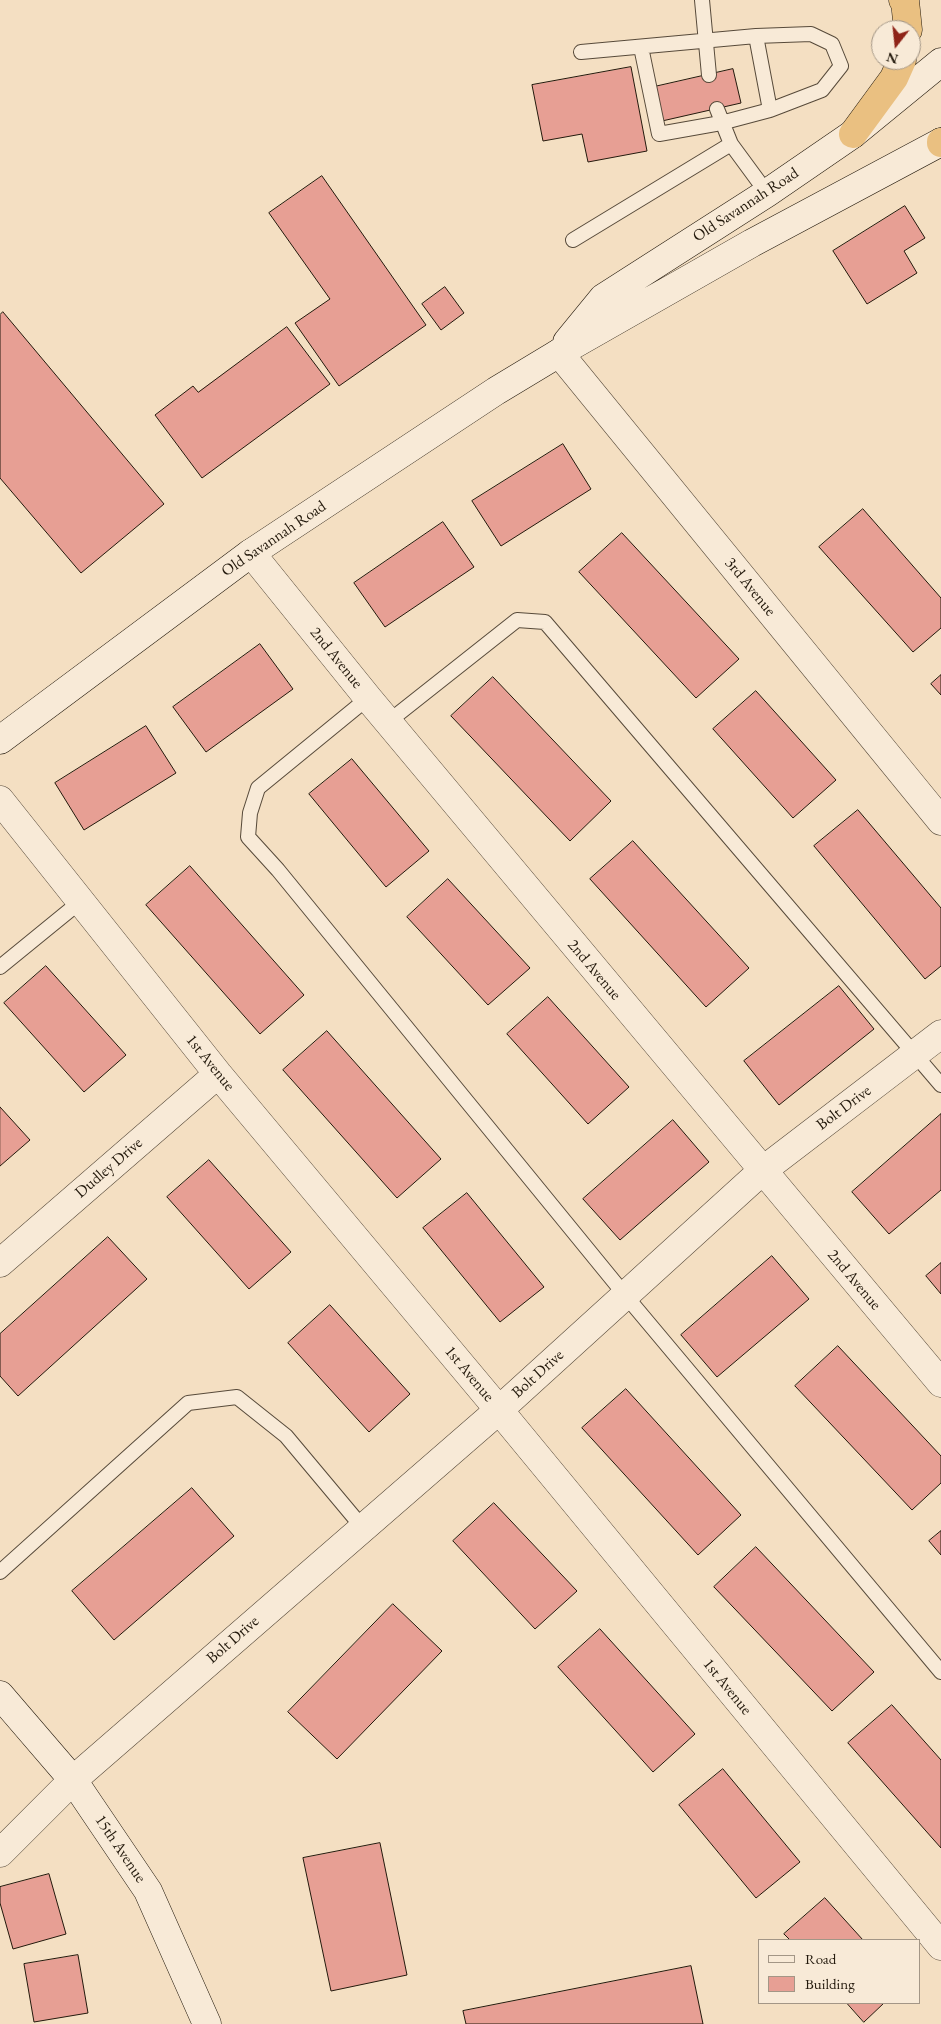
<!DOCTYPE html>
<html>
<head>
<meta charset="utf-8">
<style>
  body { margin:0 }
  #map { position:relative; width:941px; height:2024px; overflow:hidden; background:#f4dfc2; font-family:"EB Garamond",serif }
  canvas { display:block }
  .legend { position:absolute; left:758px; top:1939px; width:162px; height:65px; box-sizing:border-box; background:#f8ead7; border:1px solid #a39686; margin:0; padding:6px 9px; list-style:none; font-size:15px; color:#23190c }
  .legend li { display:flex; align-items:center; gap:10px; height:25px }
  .legend b { width:25px; border:1px solid #a39686 }
  .north { position:absolute; left:871px; top:20px; width:50px; height:50px; box-sizing:border-box; background:#f8ead7; border:1px solid #a39686; border-radius:50%; rotate:196deg; font-size:14px; font-weight:700; line-height:20px; text-align:center; color:#23190c }
  .north::after { content:''; display:block; margin:auto; width:18px; height:22px; background:#8f2418; clip-path:polygon(50% 0,100% 100%,50% 72%,0 100%) }
</style>
</head>
<body>
<div id="map">
<canvas width="941" height="2024"></canvas>
<ul class="legend">
<li><b style="height:6px;background:#f8ead7"></b>Road</li>
<li><b style="height:14px;background:#e79f94"></b>Building</li>
</ul>
<div class="north">N</div>
</div>
<script>
const ctx = document.querySelector('canvas').getContext('2d');
ctx.lineJoin = 'round';
function fill(path, color) { ctx.fillStyle = color; ctx.fill(path, 'evenodd'); }
function strokePath(path, color, width, dash) { ctx.strokeStyle = color; ctx.lineWidth = width; ctx.lineCap = dash ? 'butt' : 'round'; ctx.setLineDash(dash || []); ctx.stroke(path); }
function drawText(font, color, halo, rows, align = 'center') {
  ctx.font = font + ' "EB Garamond",serif'; ctx.lineWidth = 4; ctx.setLineDash([]); ctx.textBaseline = 'middle'; ctx.strokeStyle = halo; ctx.fillStyle = color; for (const [text, x, y, turn = 0] of rows) {
    ctx.save(); ctx.translate(x, y); ctx.rotate((+turn || 0) * Math.PI / 180); ctx.textAlign = isNaN(turn) ? turn : align; if (halo) ctx.strokeText(text, 0, 0); ctx.fillText(text, 0, 0); ctx.restore();
  }
}
const building = new Path2D(`
  M631 67 647 151 588 162 582 134 543 141 532 85Z
  M733 69 741 103 662 121 654 87Z
  M322 176 426 325 339 386 295 323 330 299 269 213Z
  M905 206 925 238 904 251 917 273 867 304 833 251Z
  M445 287 464 313 441 330 422 304Z
  M3 312 164 504 81 573 0 478V315Z
  M287 327 330 384 202 478 155 415 193 386 198 392Z
  M563 444 591 489 501 546 472 501Z
  M863 509 941 598V628L913 652 819 547Z
  M443 522 474 567 385 627 354 583Z
  M622 533 739 659 696 698 579 572Z
  M260 644 293 689 206 752 173 707Z
  M941 675V695L931 684Z
  M493 677 611 801 570 841 451 716Z
  M756 691 836 780 793 818 713 729Z
  M146 726 176 773 84 830 55 783Z
  M352 759 429 851 386 887 309 794Z
  M858 810 941 908V966L925 979 814 846Z
  M633 841 749 968 706 1007 590 879Z
  M190 866 304 995 260 1034 146 905Z
  M448 879 530 968 488 1005 407 917Z
  M46 966 126 1055 84 1092 4 1003Z
  M839 986 874 1029 779 1105 744 1061Z
  M548 997 629 1087 588 1124 507 1034Z
  M327 1031 441 1159 397 1198 283 1070Z
  M0 1107 30 1140 0 1166Z
  M941 1114V1190L889 1234 852 1192Z
  M673 1120 709 1162 620 1240 583 1199Z
  M209 1160 291 1252 249 1289 167 1197Z
  M467 1193 544 1287 500 1322 423 1228Z
  M108 1237 147 1279 18 1396 0 1376V1334Z
  M772 1256 809 1299 717 1377 681 1335Z
  M941 1263V1294L926 1276Z
  M330 1305 410 1394 369 1432 288 1343Z
  M838 1346 941 1456V1483L912 1510 795 1386Z
  M626 1389 741 1515 698 1555 582 1428Z
  M192 1488 234 1536 114 1640 72 1591Z
  M494 1503 577 1591 535 1629 453 1541Z
  M941 1531V1555L929 1541Z
  M756 1547 874 1672 832 1711 714 1587Z
  M393 1604 442 1651 337 1759 288 1712Z
  M600 1629 695 1734 653 1772 558 1667Z
  M892 1705 941 1760V1848L848 1743Z
  M723 1769 800 1862 756 1898 679 1805Z
  M380 1843 407 1975 331 1991 303 1858Z
  M49 1874 66 1934 13 1949 0 1903V1887Z
  M825 1898 863 1940H790L784 1934Z
  M78 1955 88 2013 34 2022 24 1964Z
  M691 1966 703 2024H466L463 2011Z
  M847 2003H884L864 2022Z`);
const lane = new Path2D(`
  M702 0 709 75
  M756 36 811 34 832 44 841 66 822 90 770 110
  M581 52 756 36 770 110 721 123 659 134 641 47
  M717 109 731 144 767 193
  M573 240 731 144
  M368 698 258 788 250 813 248 837 278 870 625 1295 941 1672
  M388 722 517 620 545 622 941 1085
  M0 967 81 901
  M0 1572 188 1403 237 1397 286 1436 363 1528`);
const street = new Path2D(`
  M559 353 941 821
  M251 553 368 698 941 1383
  M0 800 218 1074 499 1410 941 1946
  M0 1263 218 1074
  M0 1853 73 1780 499 1410 762 1171 941 1034`);
const secondary = new Path2D(`
  M567 342 603 298 767 193 853 134 941 62
  M0 740 251 553 496 391 559 353 752 243 941 142
  M0 1695 73 1780 148 1891 207 2024`);
const highway = new Path2D(`
  M903 0 905 1 908 30
  M853 134 894 78 902 60
  M941 143V142`);
const streetNames = [
  ["Old Savannah Road",746,205,-33],
  ["Old Savannah Road",274,539,-34],
  ["3rd Avenue",750,587,51],
  ["2nd Avenue",336,658,51],
  ["2nd Avenue",594,970,50],
  ["1st Avenue",210,1063,51],
  ["Bolt Drive",844,1108,-37],
  ["Dudley Drive",109,1168,-41],
  ["2nd Avenue",854,1280,50],
  ["1st Avenue",469,1374,50],
  ["Bolt Drive",538,1374,-42],
  ["Bolt Drive",233,1640,-41],
  ["1st Avenue",727,1687,51],
  ["15th Avenue",120,1849,56]
];
fill(building, '#e79f94');
strokePath(building, '#23190c', 1);
strokePath(lane, '#574a3a', 16);
strokePath(street, '#574a3a', 29);
strokePath(secondary, '#23190c', 29);
strokePath(highway, '#23190c', 29);
strokePath(lane, '#f8ead7', 14);
strokePath(street, '#f8ead7', 28);
strokePath(secondary, '#f8ead7', 28);
strokePath(highway, '#eac081', 28);
drawText('16px', '#23190c', '#f8ead7', streetNames);
</script>
</body>
</html>
